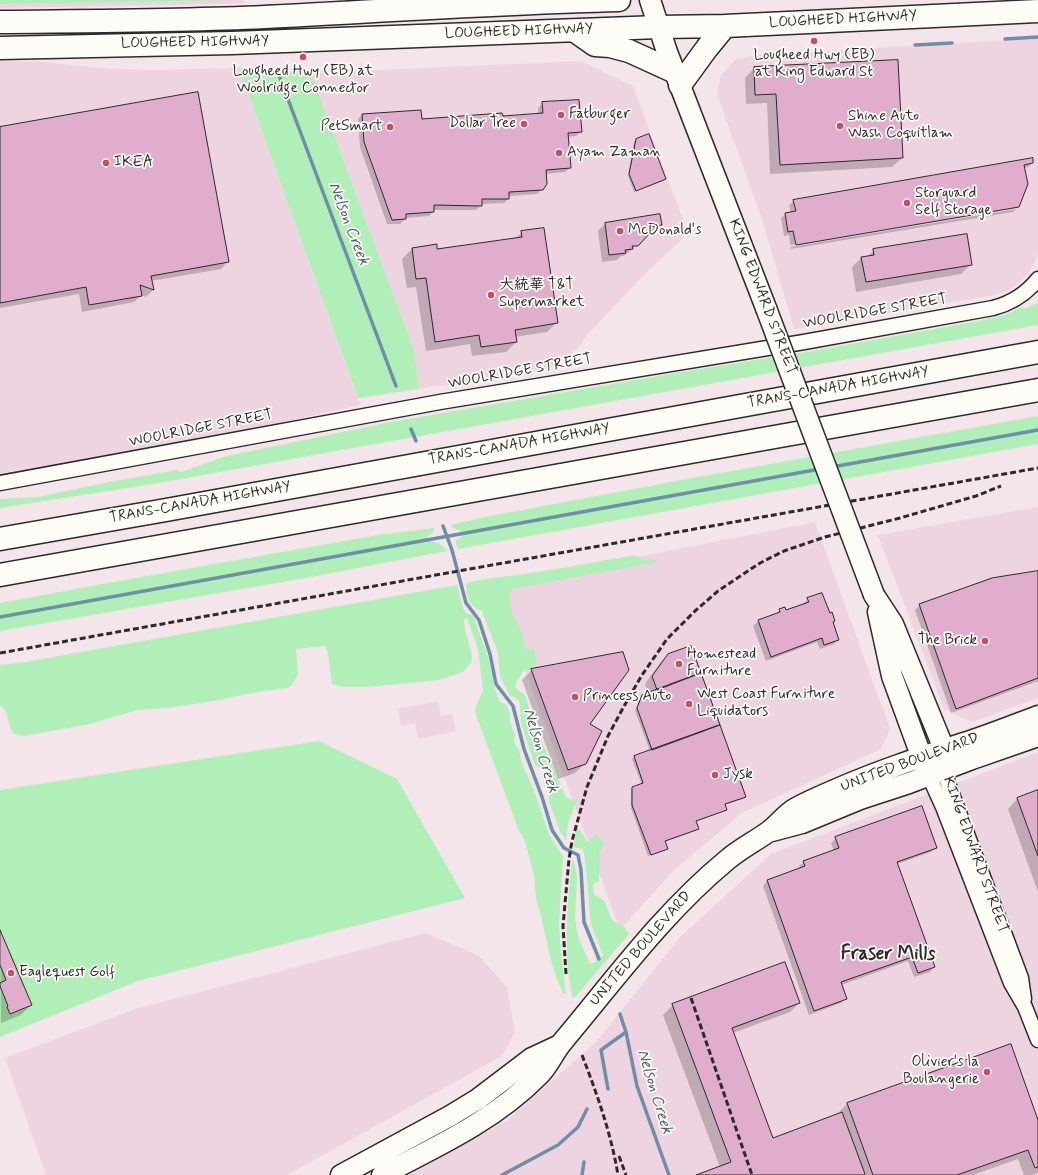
<!DOCTYPE html>
<html>
<head>
<meta charset="utf-8">
<style>
  body { margin:0 }
  canvas { display:block; background:#f4e5ea }
</style>
</head>
<body>
<canvas width="1038" height="1175"></canvas>
<script>
const ctx = document.querySelector('canvas').getContext('2d');
ctx.lineJoin = 'round';
function fill(path, color) { ctx.fillStyle = color; ctx.fill(path, 'evenodd'); }
function strokePath(path, color, width, dash) { ctx.strokeStyle = color; ctx.lineWidth = width; ctx.lineCap = dash ? 'butt' : 'round'; ctx.setLineDash(dash || []); ctx.stroke(path); }
function drawText(font, color, halo, rows, align = 'center') {
  ctx.font = font + ' Mynerve,"LXGW WenKai TC",sans-serif'; ctx.lineWidth = 3.5; ctx.setLineDash([]); ctx.textBaseline = 'middle'; ctx.strokeStyle = halo; ctx.fillStyle = color; for (const [text, x, y, turn = 0] of rows) {
    ctx.save(); ctx.translate(x, y); ctx.rotate((+turn || 0) * Math.PI / 180); ctx.textAlign = isNaN(turn) ? turn : align; if (halo) ctx.strokeText(text, 0, 0); ctx.fillText(text, 0, 0); ctx.restore();
  }
}
const built = new Path2D(`
  M0 0H244L245 3 177 5 0 8Z
  M1038 38V252L1036 260 1029 272 1020 282 1009 290 996 295 794 329 762 219 717 94 721 75 736 59 760 55Z
  M0 61 43 62 112 69 159 70 239 68 360 405 274 424 93 458 0 473Z
  M581 61 633 86 688 233 639 280 588 334 576 350 548 369 419 389 414 350 311 73Z
  M1038 507V698L972 722 944 709 878 535Z
  M815 522 890 729 881 749 742 813 673 871 620 930 494 585Z
  M438 701 441 716 452 714 456 731 418 739 415 723 401 726 398 709Z
  M1038 752V1175H410L506 1121 596 1042 680 937 771 854Z
  M426 933 479 956 507 987 515 1032 502 1056 287 1175H46L5 1058 135 1009Z`);
const green = new Path2D(`
  M0 0H231L0 4Z
  M239 68 311 73 414 350 419 389 358 398Z
  M1038 303V325L153 484 0 508V499L38 497 104 483 177 470 181 472 227 456 391 422 694 370 812 351 979 321 1005 315 1021 307 1024 309Z
  M1038 416V444L458 549 456 543V540L462 537 460 531 452 527 451 525 490 516 687 479Z
  M434 528 433 533 427 536 430 541C438 542 442 544 447 551L311 577 0 631V603L119 581 378 535Z
  M634 555 641 559H654L658 562 512 589 509 599 512 610 514 619 520 628 526 649 533 648 535 651 537 662 530 669 523 671C520 677 516 681 515 688L525 695 527 702 539 735 566 797 572 800H577L568 824 566 841 560 831 548 798 550 795 551 788 543 771 535 765 521 723 520 703 516 698 510 696 500 676 498 653 482 611C467 605 468 599 466 584 471 580 509 576 519 575 558 569 596 562 634 555Z
  M457 585 463 608 466 613 474 616C477 629 483 641 487 654 492 671 492 685 500 702L505 704 508 708 510 715V722L515 735 514 741 516 746 519 750 521 761 533 788 549 834 563 857 559 923 561 954 566 993 564 995 556 977 550 957 541 916 536 898 534 876 525 841 519 831 476 715 475 708 483 690 478 649 467 618 464 619 465 629 472 656 471 663 463 672 439 680 368 687H344L332 684 328 653 325 646 296 649 298 674 294 682 288 688 257 692 208 702 167 708 137 710 90 724 24 736 14 734 11 729 6 711 0 705V665L25 662Z
  M319 741 397 779 465 898 138 981 0 1037V790Z
  M576 828C582 830 584 837 587 842L593 837 595 833 603 842 604 846 599 852C601 861 599 871 599 881L593 884 594 895 604 900 612 920 625 928 629 934 576 996 572 997C571 987 568 976 568 966 565 931 568 896 572 861H574L577 877 575 919 579 940 582 946 590 964 596 962 595 959 603 956 591 924 589 907 587 876 584 853 582 849 574 847Z`);
const shadow = new Path2D(`
  M754 68 902 158 892 167 770 174 767 103 746 104 745 78Z
  M543 103 581 132 576 136 567 137 570 168 565 172 546 174 542 189 537 194 508 196V199L504 203 481 204V205L476 210H433V211L429 216 405 218V219L400 224H387L360 147 358 119 362 115 421 120 502 117 538 114V108Z
  M0 128 228 261 221 269 151 281 153 290 146 297 141 295 134 302 82 312 79 294 0 308Z
  M636 140 665 179 663 181 634 192 628 176 634 142Z
  M1032 163 1028 167 1024 168 1018 207 1017 208V207L791 245V247L1016 209 1013 212 791 249 789 235 784 236 781 218 786 214 791 213 789 205 794 201Z
  M605 224 661 225 654 232 648 233 629 252 627 253 624 256H621L617 260 602 262 598 231Z
  M522 232 557 322 547 332 515 337 516 342 506 352 472 356 470 344 426 351 416 287 407 288 402 259 412 249 437 251 515 239Z
  M874 250 971 264 961 274 856 292 852 267 861 258 867 257Z
  M1038 572V681L951 713 915 610 920 605Z
  M808 599 829 615 834 621 832 623 838 639 834 644 820 649 817 642 766 661 753 626 758 621 775 615 780 610 786 611 804 605 803 604Z
  M622 654 588 724 585 763 575 773 558 779 522 680 532 670Z
  M668 655 745 797 743 799 725 805 726 809 724 811 695 822 697 829 695 831 665 842 667 848 665 850 648 856 631 808V790L633 788 642 785 632 759 634 757 650 751 635 711 640 698 643 696 649 694 645 684 661 662Z
  M1038 792V892L1008 809 1017 799Z
  M836 838 936 847 931 852 897 864 934 967 930 972 914 977 908 961 841 985 846 998 841 1003 809 1015 763 886 767 881 800 869 799 866 804 862 834 851 831 843Z
  M0 933 31 1005 21 1015 1 1023Z
  M799 1003 790 1012 733 1033 772 1139 839 1115 838 1113 848 1103 1038 1123V1173L1032 1175H1024L1018 1159 973 1175H699L720 1167 663 1015 673 1005Z`);
const stream = new Path2D(`
  M1005 39 1038 37
  M915 45 952 43
  M277 70 396 386
  M411 429 416 441
  M832 467 1038 430
  M443 526 452 550 466 603 479 620 490 654 496 684 513 706 524 749 542 797 552 830 564 848 578 855 581 870 584 922 599 959
  M0 617 820 469
  M620 1014 626 1032 637 1086 669 1175
  M608 1089 601 1050 626 1032
  M502 1175 558 1145 578 1127 587 1109
  M582 1175 584 1162`);
const building = new Path2D(`
  M898 60 903 158 780 165 776 94 755 95 754 67Z
  M198 92 229 262 151 276 154 290 140 285 142 296 89 305 86 287 0 303V127Z
  M579 100 582 132 568 133 571 168 546 170 547 184 543 190 509 192V199H482V206L434 205V212L406 214V219L392 220 364 142 362 114 421 110 422 119 502 113 503 116 543 113 542 102Z
  M649 134 666 179 636 191 629 174 636 139Z
  M1033 158V163L1024 165 1028 184 1019 207 796 245 793 231 788 232 785 213 796 211 793 200Z
  M660 214 662 225 650 227 651 232 638 246H632L633 249 625 250 626 253 609 255 605 223Z
  M544 228 558 323 515 330 517 342 481 347 479 335 435 342 426 278 416 279 412 248 437 244V249L522 237 521 231Z
  M967 234 972 265 866 282 861 257 874 255 873 249Z
  M1038 571V678L956 709 919 604 992 578Z
  M822 593 830 613 832 612 835 621 833 622 839 640 824 645 822 638 771 657 758 620 780 612 779 609 785 607 786 610 809 602 807 598Z
  M691 646 701 673 657 690 652 676 668 654Z
  M623 652 629 670 590 724 602 731 586 764 568 770 531 669Z
  M701 673 720 725 652 750 637 708 642 695Z
  M720 725 746 797 725 804 727 810 696 821 699 829 665 841 668 849 651 855 632 805V787L643 783 634 756Z
  M1038 790V856L1017 798Z
  M922 806 937 848 897 862 935 967 918 973 912 957 841 982 847 999 814 1011 767 880 805 866 803 861 839 848 835 837Z
  M0 930 32 1005 10 1014 7 1007 8 1006 0 986V983L6 980 0 965Z
  M785 962 800 1003 732 1028 773 1138 842 1112 865 1174 863 1175H696L731 1162 672 1004Z
  M1011 1044 1038 1120V1167L1035 1168 1028 1150 957 1175H873L847 1103Z`);
const street = new Path2D(`
  M0 483 440 402 804 342 993 308C1012 303 1026 294 1038 279
  M943 770 1021 978 1024 999
  M929 776 943 807 1011 983 1025 1007 1038 1040`);
const secondary = new Path2D(`
  M650 0 667 52 766 308
  M874 595 893 624 944 749V761
  M878 612 892 676 926 769
  M772 831 802 823 860 799 909 783 972 759 1038 736
  M341 1175 450 1116 478 1099 532 1058 560 1045
  M382 1175C436 1147 495 1120 538 1076 549 1066 554 1051 564 1040 616 978 664 912 727 860 740 849 754 842 768 832 778 825 785 814 796 808 809 801 823 795 837 789 878 771 921 757 964 743 989 735 1014 725 1038 716`);
const primary = new Path2D(`
  M0 22C88 21 176 21 265 17 383 11 501 3 619 0
  M575 31 595 45 610 46 629 51 675 72
  M0 48 232 43 659 27 725 26 1038 11
  M680 85 707 48 725 26`);
const highway = new Path2D(`
  M0 539 166 510 1038 352
  M0 575 1038 390`);
const rail = new Path2D(`
  M0 653 464 570 1038 468
  M566 974 563 926 569 859 572 841 587 787 608 736 623 708 642 675 667 639 695 611 718 591 760 563 784 551 825 537 900 518 976 496 1001 486
  M691 998 752 1175
  M582 1055C597 1094 611 1133 618 1175
  M619 1156 626 1175`);
const secondaryBridge = new Path2D(`
  M766 308 874 595`);
const markers = [
  [814,41,4,"#d1495b"],
  [303,57,4,"#d1495b"],
  [561,115,4,"#d1495b"],
  [524,124,4,"#d1495b"],
  [840,126,4,"#d1495b"],
  [390,127,4,"#d1495b"],
  [559,153,4,"#d1495b"],
  [106,163,4,"#d1495b"],
  [907,203,4,"#d1495b"],
  [620,231,4,"#d1495b"],
  [491,295,4,"#d1495b"],
  [985,641,4,"#d1495b"],
  [679,664,4,"#d1495b"],
  [575,697,4,"#d1495b"],
  [689,704,4,"#d1495b"],
  [715,775,4,"#d1495b"],
  [11,973,4,"#d1495b"],
  [987,1072,4,"#d1495b"]
];
const streetNames = [
  ["LOUGHEED HIGHWAY",843,20,-3],
  ["LOUGHEED HIGHWAY",519,32,-2],
  ["LOUGHEED HIGHWAY",195,43,-1],
  ["KING EDWARD STREET",762,297,69],
  ["WOOLRIDGE STREET",875,312,-10],
  ["WOOLRIDGE STREET",520,372,-10],
  ["TRANS-CANADA HIGHWAY",838,388,-10],
  ["WOOLRIDGE STREET",201,429,-11],
  ["TRANS-CANADA HIGHWAY",519,445,-10],
  ["TRANS-CANADA HIGHWAY",200,503,-10],
  ["UNITED BOULEVARD",910,763,-20],
  ["KING EDWARD STREET",975,855,70],
  ["UNITED BOULEVARD",641,949,-49]
];
const poiNames = [
  ["Lougheed Hwy (EB)",814,56,"center"],
  ["at King Edward St",814,73,"center"],
  ["Lougheed Hwy (EB) at",303,72,"center"],
  ["Woolridge Connector",303,89,"center"],
  ["Fatburger",569,115],
  ["Shine Auto",848,117],
  ["Wash Coquitlam",848,134],
  ["Dollar Tree",516,124,"right"],
  ["PetSmart",382,127,"right"],
  ["Ayam Zaman",567,153],
  ["IKEA",114,163],
  ["Storguard",915,194],
  ["Self Storage",915,211],
  ["McDonald's",628,231],
  ["大統華 T&T",499,286],
  ["Supermarket",499,303],
  ["The Brick",977,641,"right"],
  ["Homestead",687,655],
  ["Furniture",687,672],
  ["West Coast Furniture",697,695],
  ["Liquidators",697,712],
  ["Princess Auto",583,697],
  ["Jysk",723,775],
  ["Eaglequest Golf",19,973],
  ["Olivier's la",979,1063,"right"],
  ["Boulangerie",979,1080,"right"]
];
const waterNames = [
  ["Nelson Creek",348,224,69],
  ["Nelson Creek",540,751,73],
  ["Nelson Creek",654,1092,73]
];
const districtNames = [
  ["Fraser Mills",888,955]
];
fill(built, '#eed4e1');
fill(green, '#b0efb7');
fill(shadow, '#0003');
strokePath(stream, '#6e8fa7', 3.5);
fill(building, '#e0aecc');
strokePath(building, '#2b2b2b', 1);
strokePath(street, '#2b2b2b', 17);
strokePath(secondary, '#2b2b2b', 23);
strokePath(primary, '#2b2b2b', 25);
strokePath(highway, '#2b2b2b', 25);
strokePath(street, '#fdfcf7', 14);
strokePath(secondary, '#fdfcf7', 20);
strokePath(primary, '#fdfcf7', 22);
strokePath(highway, '#fdfcf7', 22);
strokePath(rail, '#2b2b2b', 3, [6, 3]);
strokePath(secondaryBridge, '#2b2b2b', 23, []);
strokePath(secondaryBridge, '#fdfcf7', 20);
for (const [x, y, r, color] of markers) { const dot = new Path2D(); dot.arc(x, y, r, 0, 2 * Math.PI); ctx.fillStyle = color; ctx.fill(dot); strokePath(dot, '#fdfcf7', 1.5); }
drawText('15px', '#2b2b2b', '#fdfcf7', streetNames);
drawText('15px', '#2b2b2b', '#fdfcf7', poiNames, 'left');
drawText('italic 16px', '#4d5d69', '#fdfcf7', waterNames);
drawText('bold 19px', '#2b2b2b', '#fdfcf7', districtNames);
</script>
</body>
</html>
